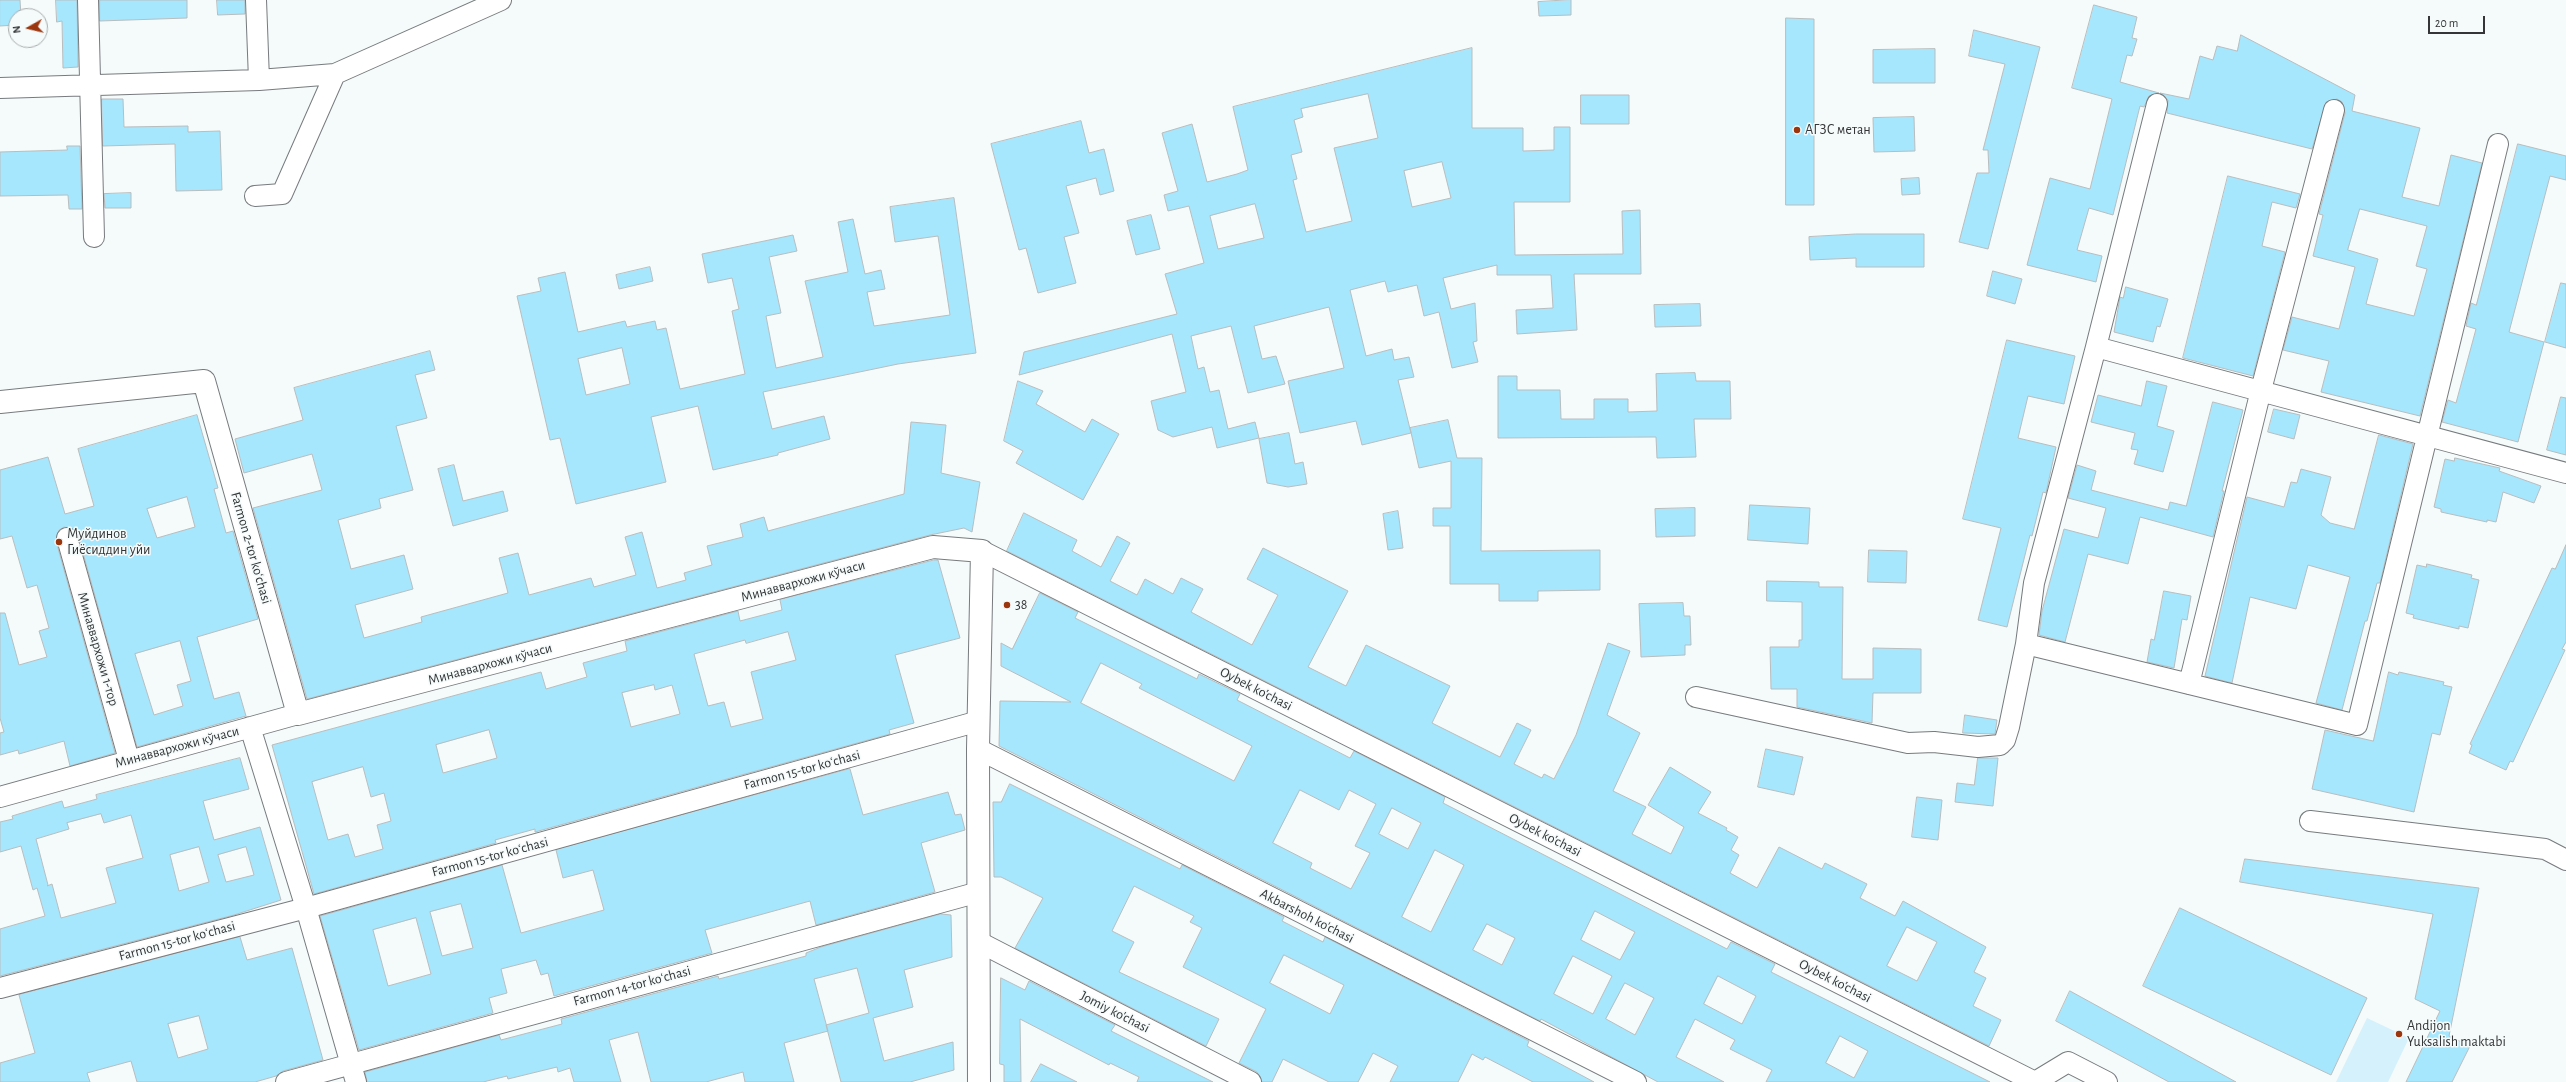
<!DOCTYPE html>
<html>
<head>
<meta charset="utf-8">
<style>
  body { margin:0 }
  #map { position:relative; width:2566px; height:1082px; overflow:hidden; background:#f5fafb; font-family:"Alegreya Sans",sans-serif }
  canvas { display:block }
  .north { position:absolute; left:8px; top:8px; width:40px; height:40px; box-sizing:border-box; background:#f5fafb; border:1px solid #a7abac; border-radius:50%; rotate:262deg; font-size:11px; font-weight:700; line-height:16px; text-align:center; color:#333536 }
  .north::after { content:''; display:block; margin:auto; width:14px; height:18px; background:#9b350d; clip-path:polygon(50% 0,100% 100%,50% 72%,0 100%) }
  .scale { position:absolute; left:2428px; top:16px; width:57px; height:18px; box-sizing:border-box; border:2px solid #333536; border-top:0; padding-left:5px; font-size:12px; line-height:14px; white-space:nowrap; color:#333536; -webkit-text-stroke:3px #f5fafb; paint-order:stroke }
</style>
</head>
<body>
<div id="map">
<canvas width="2566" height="1082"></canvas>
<div class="north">N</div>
<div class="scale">20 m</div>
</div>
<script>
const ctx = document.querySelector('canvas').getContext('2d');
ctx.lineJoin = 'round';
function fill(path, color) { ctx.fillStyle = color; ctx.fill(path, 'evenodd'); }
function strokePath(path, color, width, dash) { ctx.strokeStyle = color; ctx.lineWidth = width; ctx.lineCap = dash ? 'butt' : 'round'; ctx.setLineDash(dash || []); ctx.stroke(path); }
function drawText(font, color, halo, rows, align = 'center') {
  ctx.font = font + ' "Alegreya Sans",sans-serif'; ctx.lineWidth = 3; ctx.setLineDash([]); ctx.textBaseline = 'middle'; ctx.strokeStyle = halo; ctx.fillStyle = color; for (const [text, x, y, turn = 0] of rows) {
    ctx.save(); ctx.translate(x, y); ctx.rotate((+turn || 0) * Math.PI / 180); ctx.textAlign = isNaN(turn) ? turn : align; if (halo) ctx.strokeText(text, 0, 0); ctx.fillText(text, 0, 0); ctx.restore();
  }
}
const green = new Path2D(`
  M2367 1018 2409 1038 2388 1082H2336Z`);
const building = new Path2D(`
  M0 0H20L21 16H16V25L0 26Z
  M56 0H77L78 67 63 68 62 21 57 22Z
  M100 0H187V18L100 21Z
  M217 0H245V14L218 15Z
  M1571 0V15L1539 16 1538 2Z
  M2094 5 2137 17 2132 38 2137 39 2132 56 2127 55 2120 82 2159 93 2149 96 2144 107 2140 106 2113 215 2089 208 2077 250 2102 256 2096 282 2027 265 2050 178 2090 189 2112 99 2072 88Z
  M1786 18 1814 19V205H1786Z
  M1974 30 2040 47 1988 249 1959 242 1977 173H1989L1988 150H1983L2005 64 1969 56Z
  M2241 35 2355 95 2352 111 2420 128 2402 197 2439 206 2451 155 2482 163 2420 416 2321 392 2329 361 2283 350 2292 317 2339 329 2355 267 2313 256 2323 215 2319 214 2345 113 2342 102 2337 99 2326 102 2312 149 2167 113 2168 100 2160 93 2189 99 2200 56 2213 60 2217 46 2237 51ZM2360 209 2427 226 2416 266 2427 269 2414 316 2366 304 2378 259 2348 250Z
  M1472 48V128H1523V151L1554 150V127H1570V202H1514L1515 255 1623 254 1622 211 1640 210 1641 274H1574L1577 330 1517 334 1516 310 1553 308 1551 275H1497V265L1443 278 1451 309 1475 303 1477 341 1473 342 1478 362 1452 368 1439 312 1424 316 1417 285 1388 292 1385 281 1350 290 1366 356 1392 349 1394 360 1409 357 1414 377 1398 380 1411 433 1362 445 1356 421 1300 433 1288 381 1344 368 1329 307 1254 326 1262 359 1276 356 1285 384 1248 393 1231 326 1191 336 1198 369 1204 367 1210 392 1219 390 1228 429 1255 422 1259 438 1217 448 1212 427 1173 437 1158 430 1151 401 1186 392 1172 334 1019 375 1024 352 1177 314 1165 274 1204 263 1189 206 1168 211 1164 195 1178 191 1162 133 1192 124 1207 182 1237 174 1248 170 1233 107ZM1368 94 1378 138 1334 148 1352 221 1306 232 1293 180 1297 179 1291 155 1302 152 1294 120 1303 117 1301 109ZM1442 162 1451 198 1412 207 1404 171ZM1255 204 1264 238 1218 249 1210 216Z
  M1935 49V83H1873V50Z
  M1581 95H1629V124H1581Z
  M102 99H123L124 127 188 126V132L220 131 222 190 176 191 175 144 103 146Z
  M1914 117 1915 151 1874 152 1873 118Z
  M1081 121 1089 153 1104 149 1114 191 1100 195 1096 178 1066 186 1079 233 1064 237 1076 283 1038 293 1026 248 1019 250 991 144Z
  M2518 144 2566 156V180L2550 176 2509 332 2544 342 2518 442 2442 422 2448 400 2456 403 2476 329 2466 326 2471 303 2476 305Z
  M67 146H80L82 209H69L68 195 0 196V152L67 150Z
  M2228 176 2300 194 2296 208 2272 202 2262 246 2285 252 2253 376 2183 358Z
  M1919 178 1920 194 1902 195 1901 179Z
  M131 193V208H105L104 194Z
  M954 198 976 353 898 364 763 392 772 429 824 416 830 439 778 453V455L713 470 698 406 651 417 666 482 576 504 560 438 550 440 517 296 541 291 538 278 565 272 578 332 625 321 627 327 655 321 657 330 666 328 680 389 745 374 732 311 739 309 732 278 708 283 702 254 793 235 797 251 769 257 781 313 766 316 776 368 823 357 805 281 848 272 838 222 853 219 865 274 881 270 885 289 867 292 874 326 950 315 938 236 895 242 890 207ZM622 348 630 384 586 395 578 359Z
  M1151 215 1160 249 1136 255 1127 221Z
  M1856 234H1924V267H1856V258L1810 260 1809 237Z
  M650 267 653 281 619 289 616 275Z
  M1993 271 2022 279 2015 304 1987 296Z
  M2561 283 2566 284V348L2545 342Z
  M2126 287 2168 299 2160 327 2157 326 2153 342 2114 332 2120 297 2123 298Z
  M1700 304 1701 326 1655 327 1654 305Z
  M2007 340 2075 356 2064 404 2028 396 2018 438 2056 447 2046 493 2043 492 2032 536 2030 535 2007 627 1978 620 2001 528 1963 519Z
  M430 351 435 370 415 375 427 418 396 426 413 490 379 499 381 508 338 520 351 569 404 555 413 589 355 605 364 638 422 622 421 617 508 593 499 558 518 553 529 595 591 578 594 587 636 575 625 537 642 532 657 588 686 580 684 573 712 565 707 546 743 537 740 524 764 517 768 531 904 494 911 422 946 425 941 473 980 482 972 532 964 528 930 535 307 699 253 508 322 490 312 454 244 473 235 439 303 420 294 388Z
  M1695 373 1696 381H1730L1731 419H1694L1696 457 1657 458 1656 437 1498 438V376H1517V390H1560L1561 419H1594V399H1628V412L1657 411 1656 374Z
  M1018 381 1043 391 1036 404 1085 432 1092 419 1119 434 1083 500 1016 463 1023 451 1004 441Z
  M2147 381 2167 386 2157 426 2174 431 2163 472 2134 464 2138 450 2131 449 2135 433 2091 422 2098 395 2141 406Z
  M2561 397 2566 398V455L2547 450Z
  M2213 402 2243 410 2222 491H2224L2213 537 2140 517 2128 564 2088 554 2065 642 2039 635 2042 611 2064 529 2098 538 2106 508 2068 498 2077 465 2096 471 2091 490 2168 510 2170 502 2186 506Z
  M2274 409 2300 415 2294 439 2268 432Z
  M197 415 218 488 214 489 226 533 233 531 258 619 197 637 214 699 239 692 246 716 137 747 78 535 75 530 64 527 59 530 56 541 115 753 70 766 64 741 19 754 18 750 0 755V733L4 732 0 718V613H5L19 665 47 657 39 631 49 628 37 585 27 588 12 536 0 539V470L48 457 65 514 94 506 78 449ZM187 497 195 527 157 538 147 509ZM180 641 191 681 177 685 183 706 154 715 135 654Z
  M1448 420 1457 458H1482L1481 551 1600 550V590L1538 591V601H1499V584H1450V526H1433V508H1451V461L1419 468 1410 428Z
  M1289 433 1295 464 1303 462 1307 484 1288 487 1267 483 1259 439Z
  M2379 435 2413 444 2380 583H2377L2367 621H2365L2342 710 2316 703 2350 577 2308 565 2296 609 2250 597 2232 683 2205 676 2247 497 2284 507 2291 482 2297 483 2301 469 2331 477 2321 515 2330 523 2354 529Z
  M2455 458 2500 468 2499 471 2541 486 2534 503 2503 492 2496 522 2487 520V522L2441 512V509L2434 507 2445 459 2454 461Z
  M454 465 463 501 503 491 508 511 453 526 438 469Z
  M1750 505 1810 508 1808 544 1748 540Z
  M1695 508V536L1656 537 1655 509Z
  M1398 511 1403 548 1388 550 1383 514Z
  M1024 513 1077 540 1072 551 1101 567 1117 536 1130 543 1110 581 1137 595 1145 579 1173 594 1181 578 1203 589 1191 612 1252 645 1278 595 1247 579 1263 548 1348 591 1308 667 1346 686 1366 645 1450 686 1432 723 1500 757 1517 723 1531 730 1514 764 1542 778 1544 774 1554 779 1576 735 1608 643 1630 651 1607 715 1640 733 1613 791 1646 807 1632 834 1671 854 1684 827 1648 805 1670 767 1711 792 1698 813 1727 828 1726 830 1738 837 1731 850 1739 855 1730 873 1757 888 1779 847 1822 869 1825 863 1867 884 1860 898 1895 916 1903 901 1986 947 1974 972 1986 978 1973 1006 2001 1020 1989 1046 1007 551ZM1907 927 1937 942 1917 981 1887 966Z
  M2566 545V642L2562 649 2565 650 2513 762 2510 761 2506 770 2469 753 2472 745 2470 744 2552 568 2555 569Z
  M1869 550 1907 551 1906 583 1868 582Z
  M934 560H938L960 638 895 655 914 723 889 730 890 734 535 832V829L495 840 496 843 314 894 272 745 541 672 546 689 587 677 583 663 627 651 625 641 738 611 740 621 782 610 780 600ZM788 632 796 660 751 672 763 719 731 727 724 702 708 706 694 654 745 640 746 643ZM654 685 655 690 672 685 680 714 631 727 622 693ZM489 730 497 758 443 773 436 745ZM363 767 371 797 384 793 391 821 377 825 383 849 355 857 348 834 328 840 312 782Z
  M2427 564 2472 575 2471 578 2479 580 2468 628 2459 626V629L2413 618 2414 615 2406 613 2417 565 2426 567Z
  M1767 581 1819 582V587H1843L1842 679H1873V648L1921 649V693H1873L1872 723 1797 707V689H1771L1770 647H1799V640H1802V602L1767 601Z
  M2164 591 2191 596 2187 620 2182 619 2174 668 2147 662 2151 639 2154 640Z
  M1040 593 1078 612 1075 618 1197 679 1199 674 1240 694 1237 700 1350 758 1354 751 1445 797 1443 803 1727 949 1731 942 1775 964 1771 972 1990 1082H1766L1772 1070 1730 1049 1735 1040 1695 1019 1676 1057 1724 1082H1658L1541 1019 1540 1021 1088 791 999 746 1000 701 1071 702 1001 666V643L1012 649ZM1101 663 1142 684 1139 688 1252 746 1234 781 1081 703ZM1300 790 1339 810 1349 790 1376 804 1355 846 1370 853 1351 889 1310 868 1312 863 1273 843ZM1392 808 1421 823 1408 849 1379 834ZM1435 850 1464 865 1431 932 1402 917ZM1595 911 1635 932 1620 960 1581 940ZM1487 924 1515 938 1502 965 1473 950ZM1573 956 1612 976 1593 1014 1554 994ZM1718 976 1756 996 1742 1024 1704 1004ZM1625 983 1654 998 1635 1035 1606 1019ZM1840 1036 1868 1051 1854 1078 1826 1063Z
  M1683 603 1684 616H1690L1691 645H1685V655L1641 657 1639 604Z
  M2389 672 2398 675 2399 672 2444 682 2443 685 2452 687 2440 735 2432 733 2414 812 2312 789 2325 730 2373 741Z
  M1965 715 1997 720 1995 734 1963 733Z
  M1766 749 1803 757 1794 795 1758 787Z
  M240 758 249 789 203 801 214 840 260 827 281 900 234 915 0 976V929L45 916 37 888 33 890 21 846 0 852V822L13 819 12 816 62 801 64 808 97 799 96 795ZM101 814 104 823 131 815 143 858 106 868 116 903 61 918 52 884 47 886 48 885 36 839 69 829 67 823ZM199 847 209 882 179 891 170 855ZM246 847 254 875 226 882 218 855Z
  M1978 758H1998L1993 806 1955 802 1957 783 1974 785Z
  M850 769 863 815 948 792 955 815 961 814 965 830 921 843 935 892 816 925 810 901 705 930 712 953 554 996 548 973 541 975 536 960 501 969 507 993 489 998 493 1013 359 1050 320 916 502 865 521 933 604 910 593 870 563 878 556 850ZM461 904 473 948 442 956 430 912ZM416 918 431 974 388 986 373 930Z
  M1010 784 1180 869 1182 865 1284 917 1282 921 1323 942 1325 937 1529 1041 1527 1046 1594 1082H1533L1485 1057 1483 1060 1472 1054 1458 1082H1390L1398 1066 1373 1053 1358 1082H1329L1283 1059 1272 1082H1262L1257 1072 1239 1063 1266 1009 1183 967 1202 928 1190 922 1194 916 1134 886 1112 931 1134 942 1119 972 1219 1019 1206 1046 1015 948 1043 898 1001 877H994L993 802H1001ZM1284 955 1344 985 1330 1014 1270 983Z
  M1917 797 1942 800 1938 840 1912 837Z
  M2245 859 2479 888 2449 1036 2470 1046 2452 1082H2406L2440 1011 2415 999 2433 914 2240 882Z
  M2180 908 2367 998 2331 1075 2143 986Z
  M941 914 951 915 952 957 904 970 913 1007 873 1018 884 1061 953 1042 954 1070 910 1082H841L826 1025 869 1013 857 968 814 979 828 1031 784 1043 794 1082H745L743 1072 706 1082H651L638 1032 609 1040 621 1082H574L570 1068 558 1072 557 1067 508 1079 507 1076 483 1082H367L365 1072 499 1035 501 1040 562 1024 561 1019 718 976 719 979 806 956V953L821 947Z
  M240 937 247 960 292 948 323 1060 283 1071 276 1076 255 1082H137L131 1061 87 1073 90 1082H0V1063L35 1053 19 995ZM199 1016 208 1049 178 1058 168 1024Z
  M1001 978 1025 990 1029 981 1115 1025 1111 1031 1213 1082H1137L1139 1077 1110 1063 1109 1065 1020 1019 1021 1082H1004V1065L1000 1064Z
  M2070 991 2236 1082H2169L2056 1021Z
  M1041 1064 1077 1082H1031Z`);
const minor = new Path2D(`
  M88 0 94 237
  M256 0 259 80
  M0 88 259 80 335 74 501 0
  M255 196 282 194 335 74
  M2096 347 2157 104
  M67 538 129 760
  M982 551 2035 1082 2068 1062 2107 1082
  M2026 644 2357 725 2498 144
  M2189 684 2261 390 2334 110
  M1696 697 1908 743 1934 742 1978 747 2000 745 2005 740 2009 727 2026 644 2034 583 2096 347 2566 473
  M250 727 306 908 356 1082
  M978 749 1636 1082
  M0 797 298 714
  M2310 821 2545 849 2566 860
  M979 942 1251 1082
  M0 988 306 908 979 721
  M286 1082 979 892`);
const tertiary = new Path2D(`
  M0 402 204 381 298 714 933 547 982 551 978 749 979 1082`);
const markers = [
  [1797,130,4,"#9b350d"],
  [59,542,4,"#9b350d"],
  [1007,605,4,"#9b350d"],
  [2399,1034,4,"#9b350d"]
];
const poiNames = [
  ["АГЗС метан",1805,130],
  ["Муйдинов",67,534],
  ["Гиёсиддин уйи",67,550],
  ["38",1015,605],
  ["Andijon",2407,1026],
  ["Yuksalish maktabi",2407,1042]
];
const streetNames = [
  ["Farmon 2-tor koʻchasi",251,548,74],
  ["Минаввархожи кўчаси",803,581,-15],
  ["Минаввархожи 1-тор",98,649,74],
  ["Минаввархожи кўчаси",490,664,-15],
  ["Oybek ko'chasi",1256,689,27],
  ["Минаввархожи кўчаси",177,747,-15],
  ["Farmon 15-tor koʻchasi",802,770,-15],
  ["Oybek ko'chasi",1545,835,27],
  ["Farmon 15-tor koʻchasi",490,857,-15],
  ["Akbarshoh ko'chasi",1307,916,27],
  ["Farmon 15-tor koʻchasi",177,941,-15],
  ["Oybek ko'chasi",1835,981,27],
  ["Farmon 14-tor koʻchasi",632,986,-15],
  ["Jomiy ko'chasi",1115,1012,27]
];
fill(green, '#d5f1fc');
fill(building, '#a6e7fe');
strokePath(building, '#b8bdbe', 1);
strokePath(minor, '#777b7d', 22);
strokePath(tertiary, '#777b7d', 24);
strokePath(minor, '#fff', 20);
strokePath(tertiary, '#fff', 22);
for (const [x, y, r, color] of markers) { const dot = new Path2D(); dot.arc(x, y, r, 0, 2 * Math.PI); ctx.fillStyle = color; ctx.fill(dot); strokePath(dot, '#f5fafb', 1.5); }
drawText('14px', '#333536', '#f5fafb', poiNames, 'left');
drawText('14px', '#333536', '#f5fafb', streetNames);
</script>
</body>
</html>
